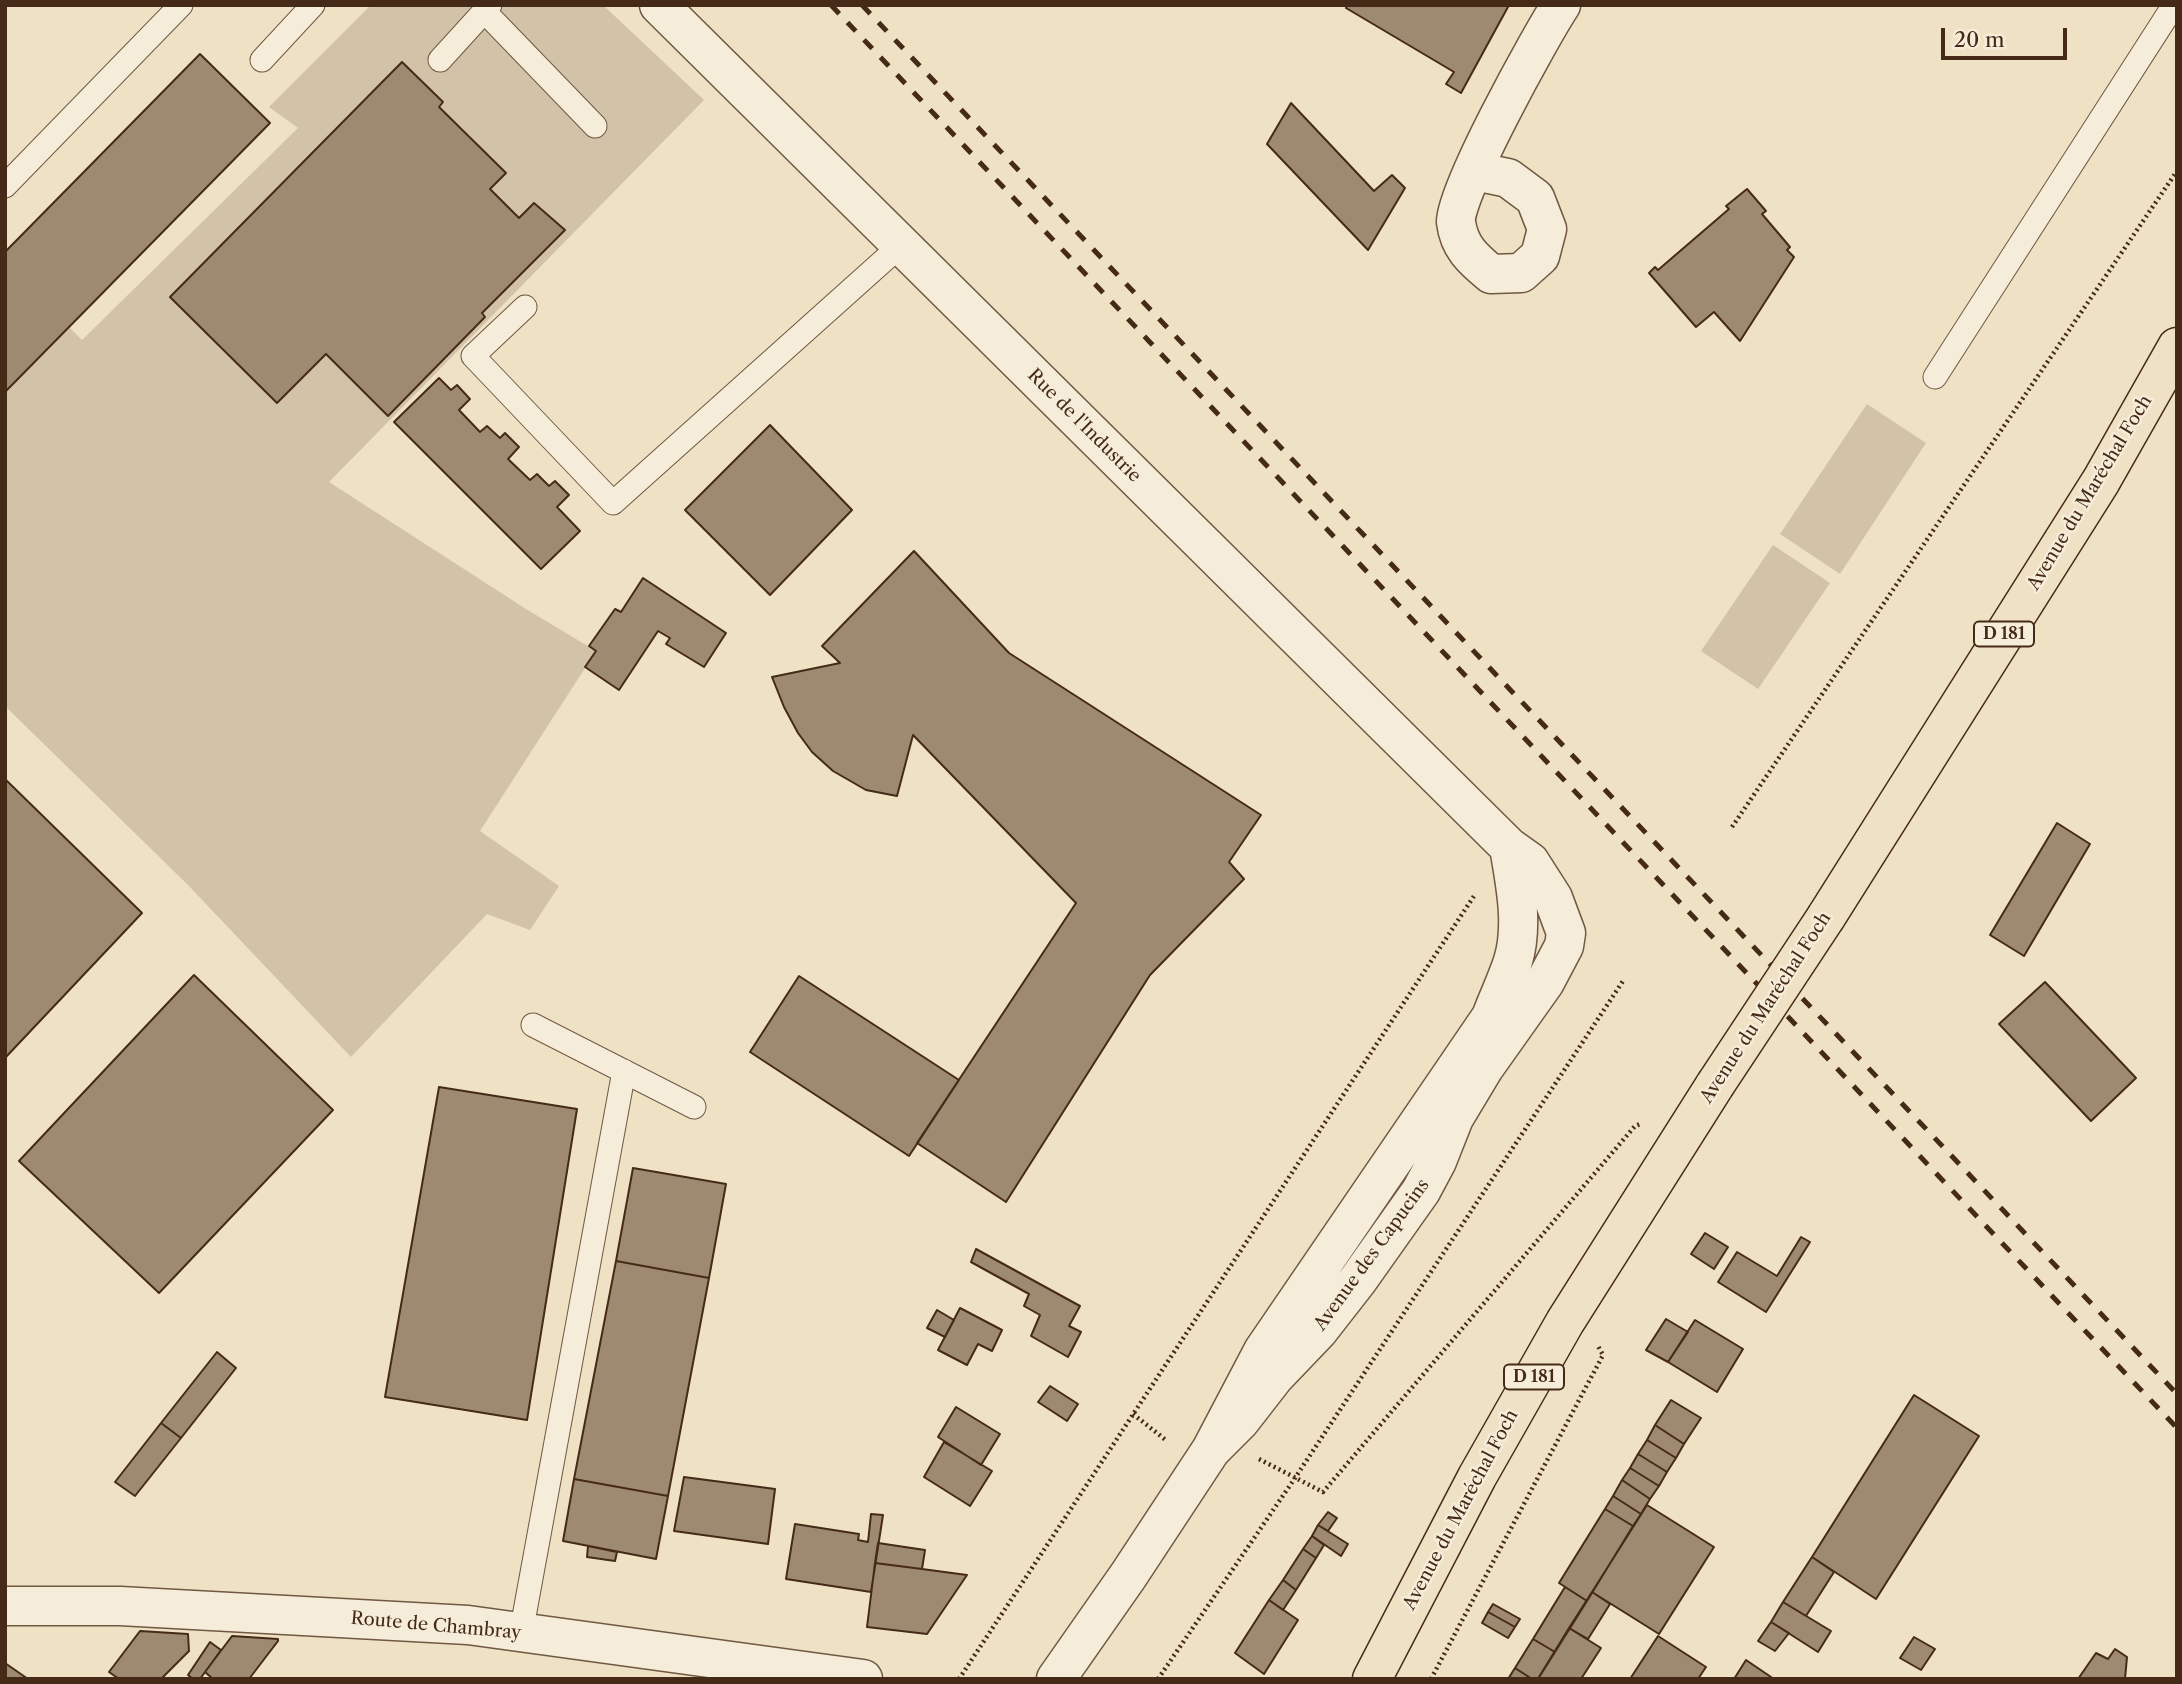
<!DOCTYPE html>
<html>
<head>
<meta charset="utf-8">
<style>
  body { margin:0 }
  #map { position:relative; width:2182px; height:1684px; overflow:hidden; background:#efe1c4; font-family:"Libre Caslon Text",serif }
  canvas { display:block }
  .frame { position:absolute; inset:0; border:7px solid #462a18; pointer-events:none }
  .scale { position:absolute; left:1941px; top:28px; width:126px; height:32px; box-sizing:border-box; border:4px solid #462a18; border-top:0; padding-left:9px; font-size:21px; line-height:24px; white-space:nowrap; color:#462a18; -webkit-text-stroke:5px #f5ecd9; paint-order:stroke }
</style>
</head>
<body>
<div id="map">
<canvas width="2182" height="1684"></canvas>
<div class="frame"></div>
<div class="scale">20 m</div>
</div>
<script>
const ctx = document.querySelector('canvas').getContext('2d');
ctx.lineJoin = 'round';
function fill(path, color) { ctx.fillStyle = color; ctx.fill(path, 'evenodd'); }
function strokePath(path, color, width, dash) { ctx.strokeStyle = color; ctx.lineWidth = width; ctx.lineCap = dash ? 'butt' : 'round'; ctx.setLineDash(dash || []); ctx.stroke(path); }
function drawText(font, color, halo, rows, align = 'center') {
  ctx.font = font + ' "Libre Caslon Text",serif'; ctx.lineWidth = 5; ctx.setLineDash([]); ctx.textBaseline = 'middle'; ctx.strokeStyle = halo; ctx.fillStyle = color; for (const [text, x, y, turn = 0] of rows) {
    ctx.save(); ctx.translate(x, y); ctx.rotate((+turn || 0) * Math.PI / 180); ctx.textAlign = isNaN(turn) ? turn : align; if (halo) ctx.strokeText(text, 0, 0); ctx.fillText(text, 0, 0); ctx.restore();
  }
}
const green = new Path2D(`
  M371 5H603L704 100 329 482 526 609 596 651 480 831 559 886 530 930 487 914 351 1057 188 885 5 706V390L69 327 82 340 298 128 269 107Z
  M1867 404 1926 443 1840 574 1780 534Z
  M1773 545 1830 583 1758 689 1701 651Z`);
const building = new Path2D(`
  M1347 5H1509L1461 93 1446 84 1454 72 1346 8Z
  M200 54 270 123 5 392V252Z
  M402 62 443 102 439 107 506 173 490 189 519 218 534 203 565 230 482 313 485 317 388 416 326 354 277 403 170 297Z
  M1291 103 1374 191 1392 175 1405 188 1368 250 1267 144Z
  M1747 189 1766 211 1762 214 1790 247 1787 250 1794 257 1740 341 1714 312 1696 327 1649 273 1655 267 1658 270 1729 209 1726 206Z
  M439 378 451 390 457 385 470 399 459 410 480 432 487 426 500 438 505 433 519 447 508 459 530 480 537 474 549 486 555 481 569 495 557 507 580 531 541 569 394 422Z
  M770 425 852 510 770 595 685 510Z
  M914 551 1009 653 1261 815 1229 862 1244 879 1150 975 1006 1202 917 1143 1076 903 913 735 897 796 866 790 833 771 812 752 798 733 784 707 772 677 840 663 822 646Z
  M643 578 726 633 704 667 666 644 670 638 658 631 619 690 585 667 596 651 589 646 615 609 621 612Z
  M5 779 142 913 5 1058Z
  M2057 823 2090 844 2024 956 1990 935Z
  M194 975 333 1110 159 1293 19 1161Z
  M799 976 959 1080 909 1156 750 1052Z
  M2045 982 2136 1078 2091 1121 1999 1024Z
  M439 1087 577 1109 527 1420 385 1397Z
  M633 1168 726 1184 709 1278 616 1261Z
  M1705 1233 1728 1247 1714 1269 1691 1254Z
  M1801 1237 1810 1242 1766 1312 1718 1282 1737 1252 1777 1276Z
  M976 1249 1080 1306 1069 1326 1081 1332 1068 1357 1031 1336 1040 1315 1024 1306 1029 1294 971 1262Z
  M616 1261 709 1278 668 1496 574 1479Z
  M960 1308 1002 1330 992 1351 978 1344 967 1365 938 1350Z
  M937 1310 954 1320 945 1337 927 1328Z
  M1666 1319 1688 1332 1668 1362 1646 1350Z
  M1695 1320 1743 1349 1717 1392 1668 1362Z
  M217 1352 236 1368 181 1438 161 1423Z
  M1050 1386 1078 1404 1067 1421 1038 1402Z
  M1914 1395 1979 1436 1876 1599 1812 1557Z
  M1671 1400 1701 1418 1684 1444 1655 1425Z
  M956 1407 1000 1434 981 1465 938 1437Z
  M161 1423 181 1438 135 1496 115 1482Z
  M1655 1425 1684 1444 1676 1458 1647 1440Z
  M1647 1440 1676 1458 1667 1472 1638 1454Z
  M944 1442 992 1471 970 1506 924 1477Z
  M1638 1454 1667 1472 1659 1486 1630 1468Z
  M1630 1468 1659 1486 1650 1499 1622 1480Z
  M684 1477 775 1489 768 1544 674 1531Z
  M574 1479 668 1496 656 1559 563 1541Z
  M1622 1480 1650 1499 1641 1514 1613 1496Z
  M1613 1496 1641 1514 1633 1526 1605 1509Z
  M1647 1505 1714 1547 1659 1634 1592 1592Z
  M1605 1509 1633 1526 1587 1601 1559 1583Z
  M1328 1512 1337 1518 1328 1531 1318 1525Z
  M871 1514 883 1515 871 1592 786 1579 795 1524 859 1534 858 1540 868 1542Z
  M1318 1525 1348 1544 1341 1556 1312 1536Z
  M1312 1536 1324 1545 1316 1558 1303 1549Z
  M878 1543 925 1550 922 1569 875 1563Z
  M588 1546 617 1552 615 1561 587 1557Z
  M1303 1549 1316 1558 1296 1590 1283 1580Z
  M1812 1557 1834 1572 1806 1616 1783 1602Z
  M875 1563 922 1569 967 1575 927 1634 867 1627Z
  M1283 1580 1296 1590 1283 1610 1269 1600Z
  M1565 1587 1587 1601 1555 1652 1533 1639Z
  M1592 1592 1610 1604 1588 1639 1569 1628Z
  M1269 1600 1298 1620 1264 1674 1235 1653Z
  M1783 1602 1831 1631 1818 1652 1771 1622Z
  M1493 1604 1520 1619 1515 1627 1488 1612Z
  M1488 1612 1515 1627 1508 1638 1482 1623Z
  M1771 1622 1789 1633 1775 1651 1758 1641Z
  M1569 1628 1601 1648 1581 1679H1542L1539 1677Z
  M140 1631 188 1634 189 1651 161 1679H119L109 1672Z
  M232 1636 278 1639V1641L249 1679H213L205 1672Z
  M1658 1636 1706 1667 1698 1679H1630Z
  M1914 1637 1935 1649 1921 1670 1900 1658Z
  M1533 1639 1555 1652 1538 1679H1532L1515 1668Z
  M210 1642 221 1650 200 1679H193L188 1675Z
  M2115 1649 2127 1657 2125 1679H2078L2096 1653 2108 1659Z
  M1746 1660 1774 1679H1734Z
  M5 1663 28 1679H5Z
  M1515 1668 1532 1679H1508Z`);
const path = new Path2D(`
  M1732 827 2177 171
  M1133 1414 1167 1441
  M1259 1459 1323 1492 1635 1126 1640 1124
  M959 1679 1474 896
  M1158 1679 1295 1478 1623 981
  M1431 1679 1603 1355 1598 1346`);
const service = new Path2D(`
  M484 11 595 126
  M262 60 313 5
  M440 60 490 5
  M5 186 181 5
  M525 307 473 356 613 503 901 245
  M1935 377 2174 5
  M533 1025 694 1107
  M521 1633 624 1071`);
const minor = new Path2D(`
  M659 5 1509 847 1530 862 1553 898 1566 933 1564 946 1545 982 1484 1068 1454 1118 1437 1161 1421 1191 1358 1280 1319 1330 1275 1376 1240 1421 1211 1450
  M1474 171 1508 178 1535 198 1547 229 1540 256 1521 273 1491 274C1473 259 1459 247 1456 222 1453 195 1541 35 1561 5
  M5 1606H120L468 1625 863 1679
  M1056 1679 1128 1576 1211 1450 1263 1351 1491 1017C1498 998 1507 980 1513 961 1524 925 1515 883 1509 847`);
const primary = new Path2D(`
  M1826 917 2101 481 2177 347
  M1372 1679 1477 1477 1565 1322 1715 1085`);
const rail = new Path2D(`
  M831 5 2177 1428
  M862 5 2177 1394`);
const primaryBridge = new Path2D(`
  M1715 1085 1826 917`);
const shields = [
  [2004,634,60],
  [1534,1377,60]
];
const shieldNames = [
  ["D 181",2004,634],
  ["D 181",1534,1377]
];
const streetNames = [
  ["Rue de l'Industrie",1084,426,45],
  ["Avenue du Maréchal Foch",2090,493,-59],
  ["Avenue du Maréchal Foch",1766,1008,-57],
  ["Avenue des Capucins",1372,1255,-54],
  ["Avenue du Maréchal Foch",1461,1510,-62],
  ["Route de Chambray",436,1626,5]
];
fill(green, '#d2c2a7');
fill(building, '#9e8971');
strokePath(building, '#462a18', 2);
strokePath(service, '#705843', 25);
strokePath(minor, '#705843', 41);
strokePath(primary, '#462a18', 41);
strokePath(path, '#462a18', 4.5, [2, 3.5]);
strokePath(service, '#f5ecd9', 23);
strokePath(minor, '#f5ecd9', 38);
strokePath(primary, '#efe1c4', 38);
strokePath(rail, '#462a18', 5, [12, 12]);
strokePath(primaryBridge, '#462a18', 41, []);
strokePath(primaryBridge, '#efe1c4', 38);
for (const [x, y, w] of shields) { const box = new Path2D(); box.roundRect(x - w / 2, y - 12.5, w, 25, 5); ctx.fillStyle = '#f5ecd9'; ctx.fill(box); strokePath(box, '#462a18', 2); }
drawText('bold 16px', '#462a18', null, shieldNames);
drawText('18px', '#462a18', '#f5ecd9', streetNames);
</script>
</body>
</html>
